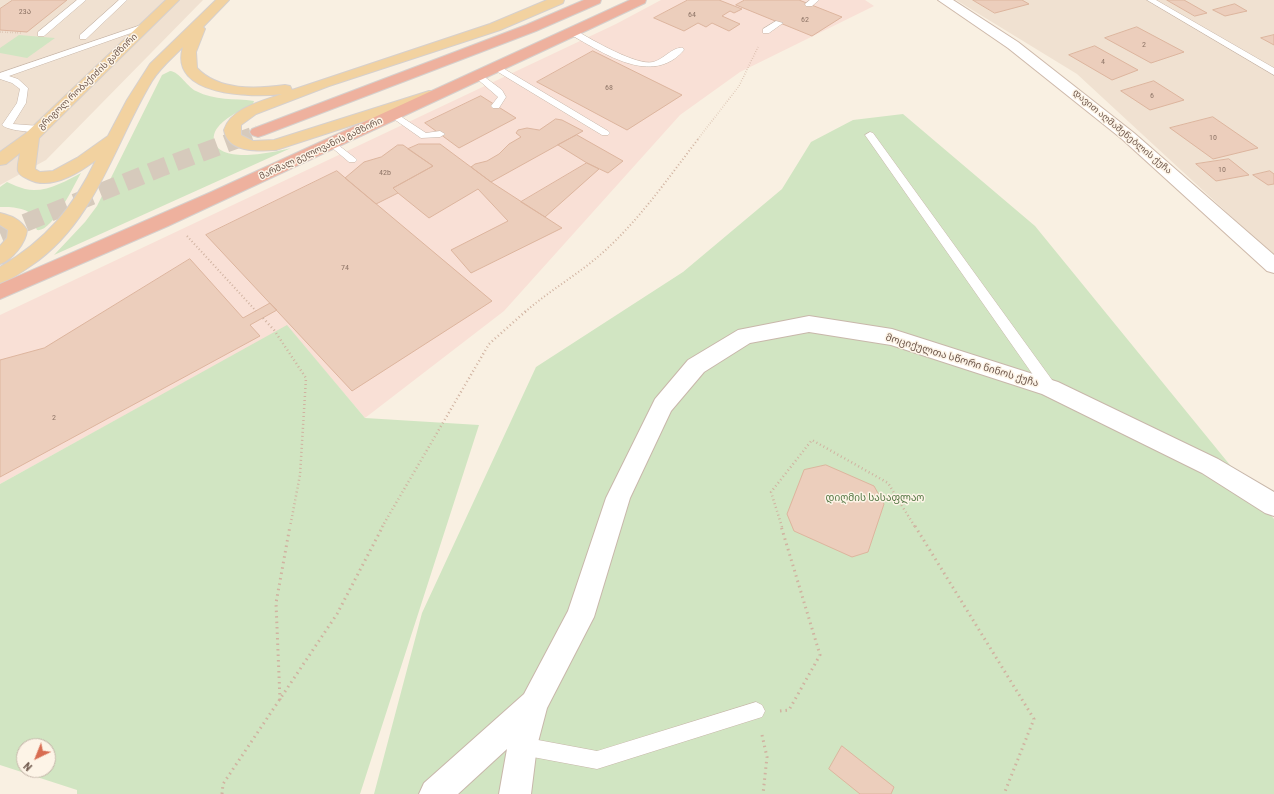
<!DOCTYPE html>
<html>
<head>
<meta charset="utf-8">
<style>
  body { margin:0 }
  #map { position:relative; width:1274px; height:794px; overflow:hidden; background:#f9f0e2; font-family:"Roboto Condensed",sans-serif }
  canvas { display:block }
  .north { position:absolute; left:16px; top:738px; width:40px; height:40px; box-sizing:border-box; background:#fdf4e7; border:1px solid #c4b5a9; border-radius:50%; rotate:223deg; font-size:11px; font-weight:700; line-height:16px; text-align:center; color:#6e574b }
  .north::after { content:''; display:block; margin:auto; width:14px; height:18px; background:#d86d52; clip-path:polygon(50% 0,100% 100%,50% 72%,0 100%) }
</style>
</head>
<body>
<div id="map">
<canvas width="1274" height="794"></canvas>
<div class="north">N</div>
</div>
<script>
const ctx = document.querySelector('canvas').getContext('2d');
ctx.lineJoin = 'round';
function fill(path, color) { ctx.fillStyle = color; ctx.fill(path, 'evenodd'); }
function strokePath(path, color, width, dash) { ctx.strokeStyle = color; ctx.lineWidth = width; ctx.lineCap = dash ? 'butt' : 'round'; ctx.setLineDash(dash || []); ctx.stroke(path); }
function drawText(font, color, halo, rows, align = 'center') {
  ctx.font = font + ' "Roboto Condensed","Noto Sans Georgian",sans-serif'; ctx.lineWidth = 3; ctx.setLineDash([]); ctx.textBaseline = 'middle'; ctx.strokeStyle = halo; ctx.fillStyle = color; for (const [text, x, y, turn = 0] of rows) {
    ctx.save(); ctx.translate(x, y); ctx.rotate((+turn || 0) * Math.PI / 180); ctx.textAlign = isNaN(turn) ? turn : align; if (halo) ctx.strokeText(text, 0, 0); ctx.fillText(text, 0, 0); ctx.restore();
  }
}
const residential = new Path2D(`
  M0 0H203L46 160 0 185Z
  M956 0H1274V256L1077 74Z`);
const commercial = new Path2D(`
  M661 0H865L874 6 740 72 680 115 504 311 365 418 287 326 0 484V315L616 24Z`);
const green = new Path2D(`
  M19 35 55 38 27 58 0 53V48Z
  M170 71C180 72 187 87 196 91 215 101 234 98 254 101L253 104C246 108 238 111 231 116 223 121 212 130 214 140 218 165 275 152 291 148L54 255 85 222 97 206 162 75Z
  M903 114 1035 226 1274 519V794H374L422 613 536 367 683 272 782 189 811 142 853 120Z
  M81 173C74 185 52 233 37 230 35 227 36 221 34 218 29 207 10 207 0 207V187L7 182C13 185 19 187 25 189 44 194 66 181 81 173Z
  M287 325 365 418 479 425 360 794H77V790L0 765V484ZM24 746H48V770H24Z`);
const building = new Path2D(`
  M13 0H67L27 32 0 30V9Z
  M688 0H719L742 9 734 13 730 11 722 16 740 24 729 31 712 23 706 27 698 23 684 31 654 18Z
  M745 0H799L842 17 812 36 736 5Z
  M973 0H1022L1029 4 995 13Z
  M1167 0H1184L1207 13 1195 16Z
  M1235 4 1247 11 1225 16 1213 10Z
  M1137 27 1184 52 1151 63 1105 38Z
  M1274 35V45L1261 38Z
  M1095 46 1138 70 1112 80 1069 55Z
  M593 51 682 95 627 130 537 82Z
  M1154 81 1184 100 1150 110 1121 91Z
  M481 96 516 118 459 148 425 123Z
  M1213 117 1258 148 1213 159 1170 128Z
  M556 119 562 120 583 131 491 182 471 167 475 164 487 161 499 154 509 144 521 137 516 133 518 130 527 128 539 130Z
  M577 135 623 161 608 173 587 163 558 145Z
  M419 144H440L491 182 562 228 471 273 451 250 508 221 478 189 429 218 398 193 393 188 433 166 408 149Z
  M398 145H403L433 166 393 188 398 193 376 204 345 178 364 162 381 157Z
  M1229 159 1249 175 1216 181 1196 164Z
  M587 163 599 169 545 217 521 202Z
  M337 171 492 301 352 391 206 235Z
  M1270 171 1274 174V184L1268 185 1253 175Z
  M190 259 243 318 270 303 277 310 250 325 260 336 0 477V360L44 348Z
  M826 465 874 486 884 504 868 552 852 557 794 531 787 514 804 470Z
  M842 746 894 787 891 794H860L829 769Z`);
const highwayTunnelFar1 = new Path2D(`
  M238 139 258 132`);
const highwayTunnel = new Path2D(`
  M0 233 163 167 241 138`);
const pathFar3 = new Path2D(`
  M0 32 21 33
  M698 139 739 86 758 47`);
const pathFar2 = new Path2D(`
  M187 236 256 311
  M525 312C549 291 577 275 600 255 639 221 668 178 699 138`);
const pathFar1 = new Path2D(`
  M263 318 274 330 306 378 300 475 290 527
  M382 527 489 344 526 311
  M782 527 771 492 812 440 888 483 915 527`);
const path = new Path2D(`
  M915 526 1034 719 1004 794
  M280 700 276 603 290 526
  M780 711 789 710 820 655 781 526
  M762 735 767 757 763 794
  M222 794 223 784 337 614 383 526`);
const lane = new Path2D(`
  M77 0H86L44 36H38V32Z
  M119 0H127L86 39H80V35Z
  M810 0H819L812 6H806L805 4Z
  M1147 0H1156L1274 68V75Z
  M776 21 783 23 769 33H763V29Z
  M141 25 148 27 9 76 18 79 28 88 26 103 13 124 40 126 45 129C39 134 8 131 2 125L17 103 20 89 12 83 0 79V73Z
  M571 31H577C592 40 637 66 653 62 663 60 673 46 683 48L684 50C652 87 604 53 571 35Z
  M496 64 608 131 610 133 608 135H602L493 69 492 67Z
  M478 72 502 90 506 97 499 108H493L491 106 498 97 475 77V73Z
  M394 112 426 133 440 131 445 134 440 137 421 138 391 117V113Z
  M870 132 873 133 1055 384 1056 388 1055 392 1050 393 1045 392 865 135Z
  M333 141 355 158 357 160 355 162H349L330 146 328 144 330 142Z
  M756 702 762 705 765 711 762 717 597 769 522 755 516 752 513 746 516 740 522 737 597 751Z`);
const street = new Path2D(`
  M809 316 892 329 1058 382 1218 459 1274 492V516L1265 513 1202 473 1042 394 891 345 809 332 750 343 704 372 671 411 630 498 594 617 547 708 537 746 531 794H499L507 749 458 794H419L424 783 524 694 568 611 606 498 655 399 688 360 738 330Z`);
const secondary = new Path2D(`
  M938 0H953L1018 42 1134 133 1274 255V273L1267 271 1122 139 1008 48Z`);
const primary = new Path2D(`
  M166 0H179L39 138 35 169 40 172 53 171 77 158 108 136 127 100 150 64 216 0H229L203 27 205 29 196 52 197 68C219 91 256 89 285 85L290 86 292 90 490 24 547 0H564L563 3 500 30 329 86 256 114 241 125V135L253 141 274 140 429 91H439L442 94 439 97 276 150C258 151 228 153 224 130 231 108 262 101 282 94 252 98 168 96 183 47 172 58 160 68 152 81 114 144 96 221 32 265 22 272 12 279 0 283V267C46 240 73 208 96 160 79 173 50 191 28 179 24 177 20 176 18 171 17 166 19 159 20 153L6 164 0 165V152L25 134Z
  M0 213C12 216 20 219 27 230 26 243 12 260 0 264V246L7 238 8 230 0 225Z`);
const highway = new Path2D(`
  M584 0H601L600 3 536 31 264 135 258 137 252 135 250 132 252 129 526 25Z
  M630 0H646L645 3 592 28 168 226 0 299V284L209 193Z`);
const numberNames = [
  ["23ა",25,12],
  ["64",692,15],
  ["62",805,20],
  ["2",1144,45],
  ["4",1103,62],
  ["68",609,88],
  ["6",1152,96],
  ["10",1213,138],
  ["10",1222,170],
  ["42b",385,173],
  ["74",345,268],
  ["2",54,418]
];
const farStreetnames = [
  ["გრიგოლ რობაქიძის გამზირი",88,82,-44],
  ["დავით აღმაშენებლის ქუჩა",1122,132,40],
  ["მარშალ გელოვანის გამზირი",321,149,-25]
];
const streetNames = [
  ["მოციქულთა სწორი ნინოს ქუჩა",962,361,17]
];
const parkNames = [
  ["დიღმის სასაფლაო",875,498]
];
fill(residential, '#f0e1d1');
fill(commercial, '#f9e0d6');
fill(green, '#d1e5c2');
fill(building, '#eccebc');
strokePath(building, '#ddb59e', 1);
strokePath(highwayTunnelFar1, '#d6cabc', 14, [14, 7]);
strokePath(highwayTunnel, '#d6cabc', 18, [18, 9]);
strokePath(lane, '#c8b7aa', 1);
strokePath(street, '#c8b7aa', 2);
strokePath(secondary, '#ceb9aa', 2);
strokePath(primary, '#d6d0cd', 2);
strokePath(highway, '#d6d0cd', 2);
strokePath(pathFar3, '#d0b2a0', 1.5, [0.5, 2]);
strokePath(pathFar2, '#d0b2a0', 2, [1, 2.5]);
strokePath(pathFar1, '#d0b2a0', 2.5, [1, 3]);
strokePath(path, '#d0b2a0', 3, [1.5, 4]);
fill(lane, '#fff');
fill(street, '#fff');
fill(secondary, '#fff');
fill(primary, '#f2d2a0');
fill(highway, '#eeb19e');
drawText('8px', '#8e7567', null, numberNames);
drawText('9px', '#6e574b', '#fdf4e7', farStreetnames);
drawText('10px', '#6e574b', '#fdf4e7', streetNames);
drawText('10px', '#577947', '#fdf4e7', parkNames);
</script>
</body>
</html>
